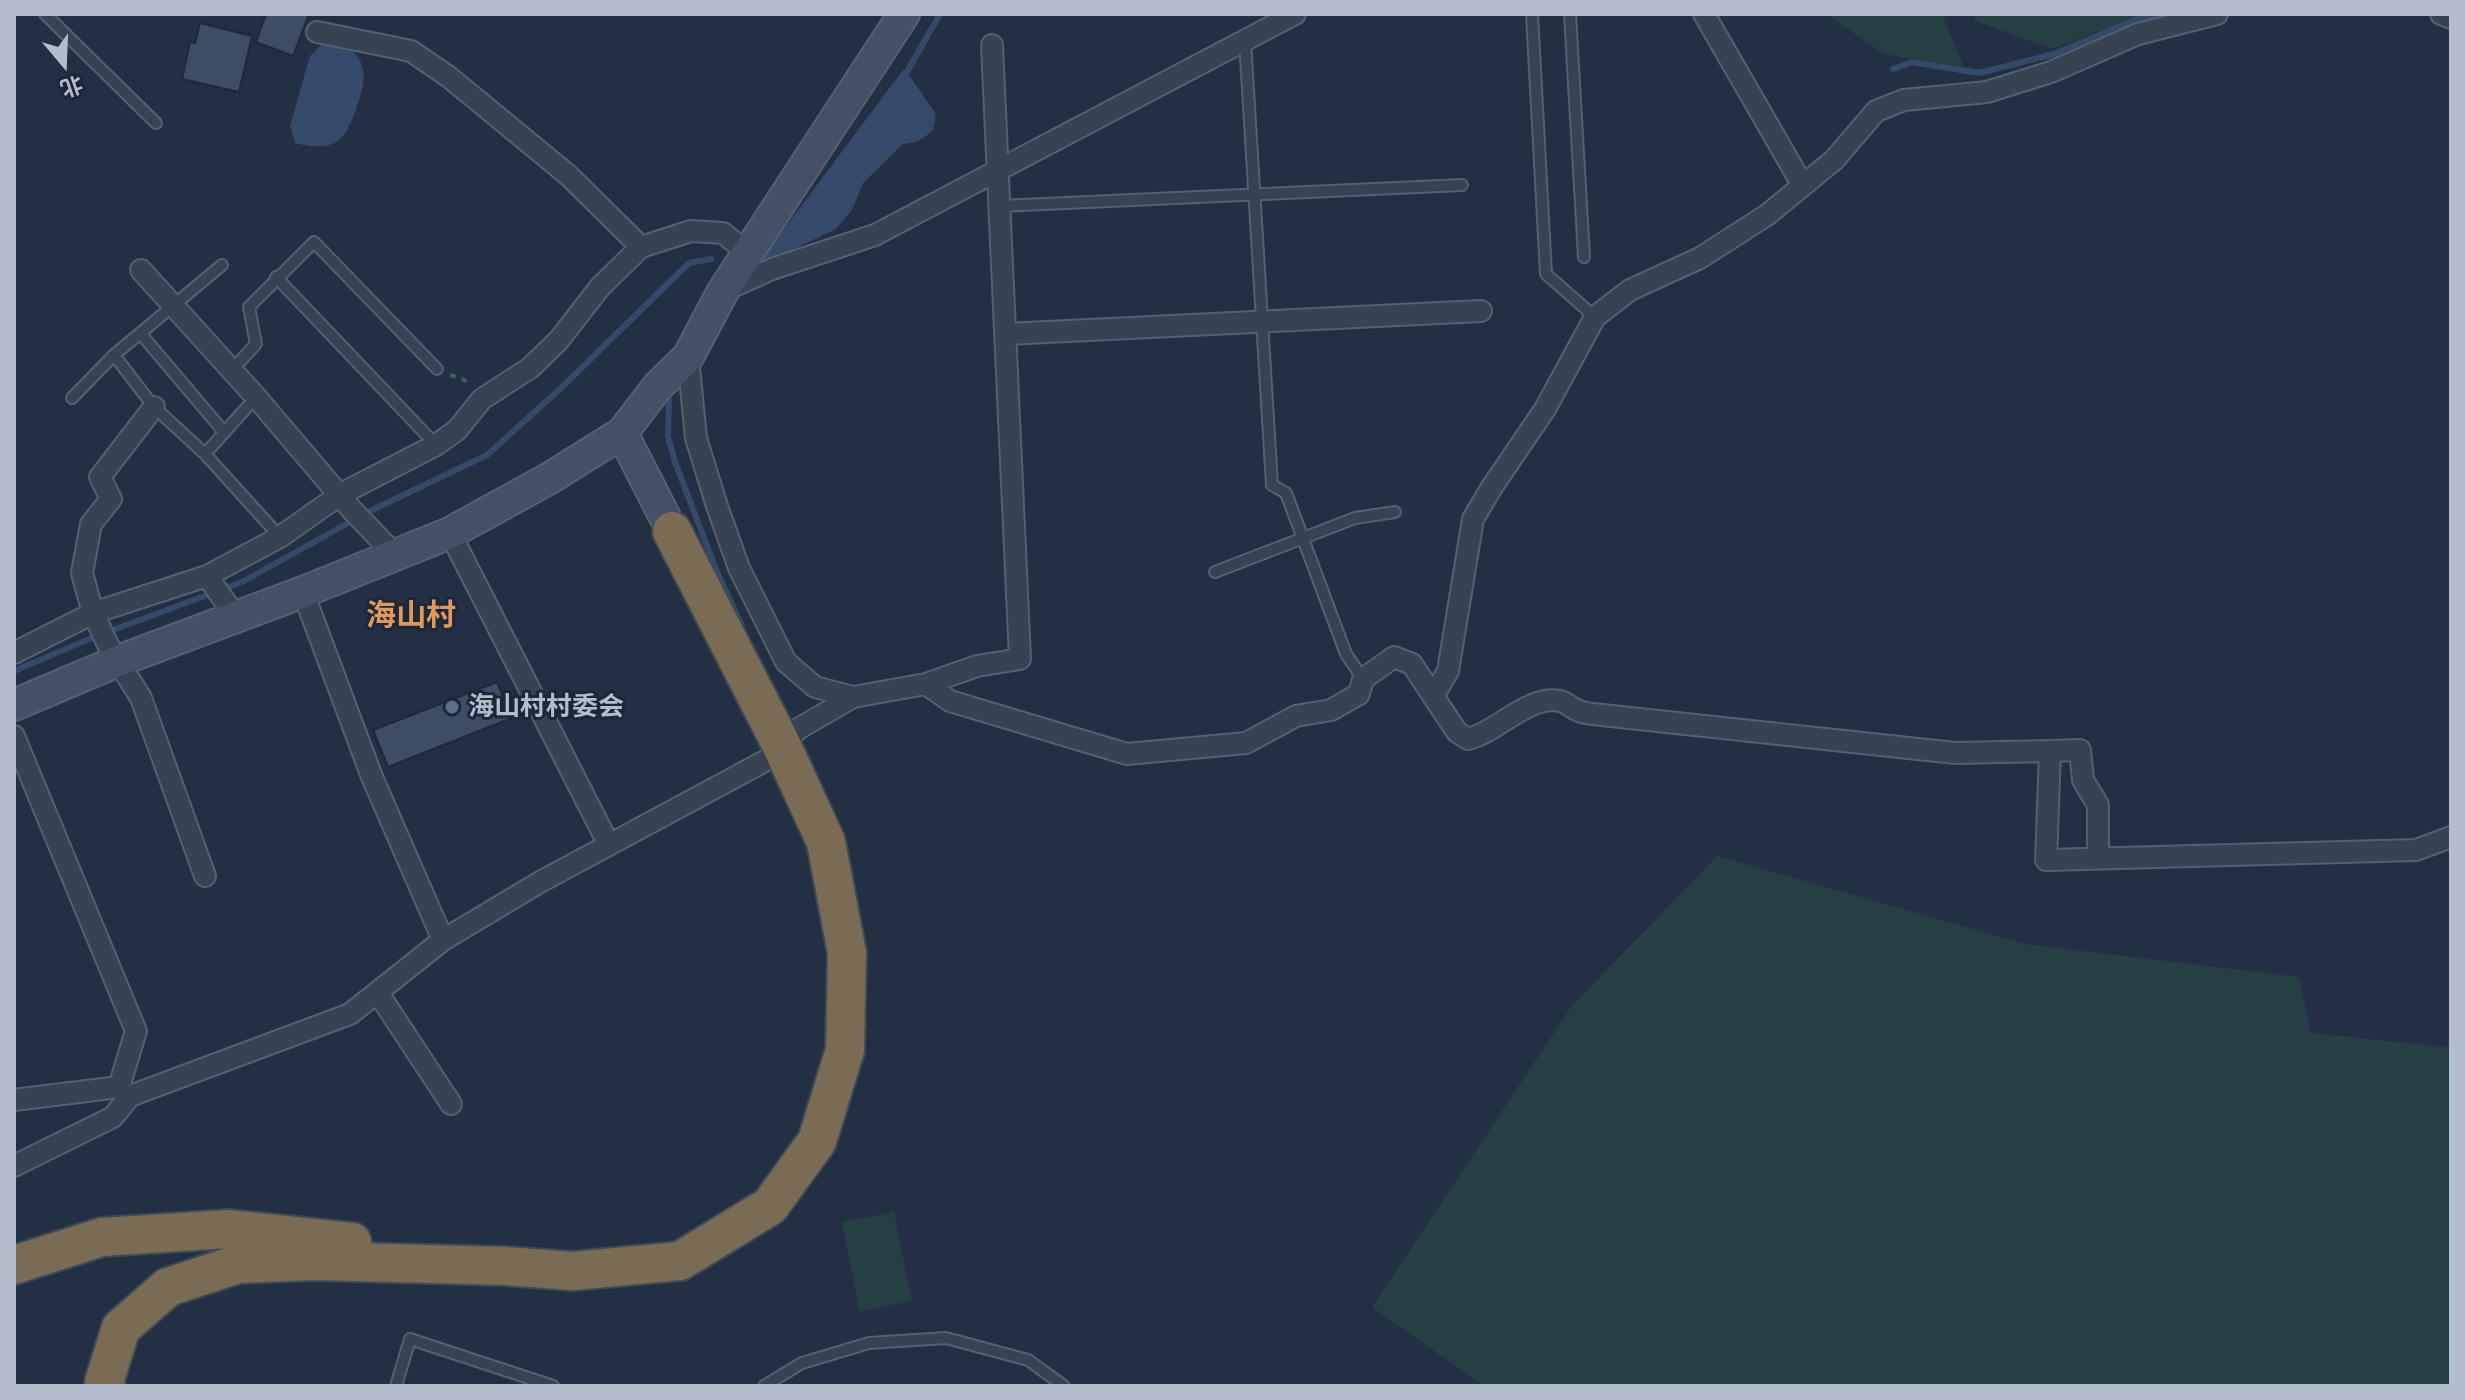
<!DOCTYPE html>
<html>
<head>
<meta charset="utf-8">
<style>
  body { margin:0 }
  #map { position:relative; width:2465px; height:1400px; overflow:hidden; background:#233043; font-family:Raleway,"Noto Sans SC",sans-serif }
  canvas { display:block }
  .frame { position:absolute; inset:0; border:16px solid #b4bdcc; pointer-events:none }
  .north { position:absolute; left:24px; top:24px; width:80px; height:80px; -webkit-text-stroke:6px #1c2737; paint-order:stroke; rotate:161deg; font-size:22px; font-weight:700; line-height:32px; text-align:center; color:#b4bdcc }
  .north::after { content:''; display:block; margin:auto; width:28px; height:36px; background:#b4bdcc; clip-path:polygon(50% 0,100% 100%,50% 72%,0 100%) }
</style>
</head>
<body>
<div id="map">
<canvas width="2465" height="1400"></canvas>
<div class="frame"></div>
<div class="north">北</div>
</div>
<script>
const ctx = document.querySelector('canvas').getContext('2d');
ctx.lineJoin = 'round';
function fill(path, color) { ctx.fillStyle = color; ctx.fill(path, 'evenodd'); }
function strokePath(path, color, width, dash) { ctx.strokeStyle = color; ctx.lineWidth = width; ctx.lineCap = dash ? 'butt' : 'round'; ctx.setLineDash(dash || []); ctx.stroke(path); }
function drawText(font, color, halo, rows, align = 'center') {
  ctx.font = font + ' Raleway,"Noto Sans SC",sans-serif'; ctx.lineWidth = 6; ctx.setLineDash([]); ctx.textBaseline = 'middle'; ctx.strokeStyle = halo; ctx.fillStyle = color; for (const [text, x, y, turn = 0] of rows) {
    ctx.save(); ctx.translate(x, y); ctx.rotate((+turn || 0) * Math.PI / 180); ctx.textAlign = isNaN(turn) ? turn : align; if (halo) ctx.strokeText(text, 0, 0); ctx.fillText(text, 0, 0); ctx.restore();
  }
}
const green = new Path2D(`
  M1826 14H1942L1964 68 1884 54Z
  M1974 14H2145L2052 49 1975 21Z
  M1717 856 2025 944 2299 977 2311 1033 2446 1047 2451 1037V1386H1484L1372 1307 1571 1007Z
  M894 1212 912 1301 860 1311 842 1222Z`);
const water = new Path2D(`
  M344 41C350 49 360 57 362 66 366 80 362 90 358 103 346 141 336 153 295 143L290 126 310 56 321 45Z
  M903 70 911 78 936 114 933 131 917 142 903 144 863 183 852 210 836 229 771 260 763 257Z`);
const stream = new Path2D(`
  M1893 69 1912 62 1979 73 2054 54 2137 19 2157 14
  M904 77 940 14
  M669 400 668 437 675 462 717 572 742 626
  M14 671 94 637 242 582 368 512 487 455 560 389 689 263 711 259`);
const building = new Path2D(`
  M266 14H309L293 56 256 42Z
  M200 23 252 36 239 92 182 79 190 42 195 43Z
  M497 682 512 718 388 767 373 730Z`);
const path = new Path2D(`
  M450 375 463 379 470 386`);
const lane = new Path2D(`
  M45 14 156 123
  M1532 14 1546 274 1595 317
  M1570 14 1584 257
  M1245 40 1272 485 1286 493 1346 654 1363 679
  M1000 206 1462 185
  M276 277 436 445
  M141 334 224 432
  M114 355 154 407 205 454 280 537
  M232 370 256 344 249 307 314 242 437 369
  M72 398 114 355 222 265
  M205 454 256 397
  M1215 572 1355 518 1395 512
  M396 1386 410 1339 553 1386
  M764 1386 802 1363 869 1343 946 1338 1028 1360 1064 1386`);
const street = new Path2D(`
  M1704 14 1802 184
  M2217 14 2138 34 2051 72 1987 92 1904 100 1876 111 1834 160 1767 215 1700 258 1630 290 1595 317 1545 409 1492 487 1473 519 1448 671 1433 696 1457 732 1468 739C1498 732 1527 695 1560 701 1566 702 1571 708 1577 710 1584 714 1594 714 1602 715L1955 753 2050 751 2046 860 2416 850 2451 837
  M2441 14 2451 18
  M641 247 691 231 723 233 748 253
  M141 270 256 397 352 510 396 556
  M723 291 772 269 875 235 1295 14
  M1006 334 1481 311
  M688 357 696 438 717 506 739 568 786 662 815 687 853 697 926 684 977 666 1020 659 992 45
  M154 407 100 477 111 499 91 524 82 573 93 613 109 647 141 698 205 876
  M450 533 609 845
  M207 576 236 617
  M303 592 372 777 443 940
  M14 653 93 613 207 576 280 537 341 494 436 445 457 430 482 399 530 368 559 340 600 287 641 247 568 175 449 77 411 51 317 32
  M926 684 950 701 1127 754 1246 743 1296 716 1331 710 1359 694 1363 679 1394 657 1412 664 1433 696
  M14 736 136 1031 119 1087 14 1100
  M787 741 798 729 853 697
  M2050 751 2080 750 2083 780 2098 805V859
  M378 993 451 1104
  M14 1166 113 1117 130 1096 350 1014 443 940 540 882 763 762`);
const secondary = new Path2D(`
  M622 433 672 531
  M14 705 118 661 303 592 450 533 550 478 622 433 658 386 688 357 723 291 904 14`);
const highway = new Path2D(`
  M14 1265 102 1237 228 1229 352 1242
  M106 1386 104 1382 121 1328 168 1287 238 1264 316 1261 505 1266 573 1271 680 1261 770 1206 817 1141 845 1050 847 953 826 842 780 742 672 531`);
const markers = [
  [452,707,8,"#5c6f8a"]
];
const poiNames = [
  ["海山村村委会",468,707]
];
const quarterNames = [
  ["海山村",411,616]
];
fill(green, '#253f44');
fill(water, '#354a6b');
strokePath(stream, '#354a6b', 6);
fill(building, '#3e4d63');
strokePath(building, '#1e2939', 2);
strokePath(lane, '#55606f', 14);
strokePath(street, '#55606f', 24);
strokePath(secondary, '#55606f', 34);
strokePath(highway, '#3f4a59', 42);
strokePath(path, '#435c60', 4, [6, 6]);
strokePath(lane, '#374252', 10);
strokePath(street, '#374252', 20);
strokePath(secondary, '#455066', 30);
strokePath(highway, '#796b54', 38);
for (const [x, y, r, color] of markers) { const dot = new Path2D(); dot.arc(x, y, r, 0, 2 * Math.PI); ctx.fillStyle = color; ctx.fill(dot); strokePath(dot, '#1c2737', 3); }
drawText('bold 26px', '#b4bdcc', '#1c2737', poiNames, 'left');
drawText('bold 30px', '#e0985c', '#1c2737', quarterNames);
</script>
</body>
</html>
